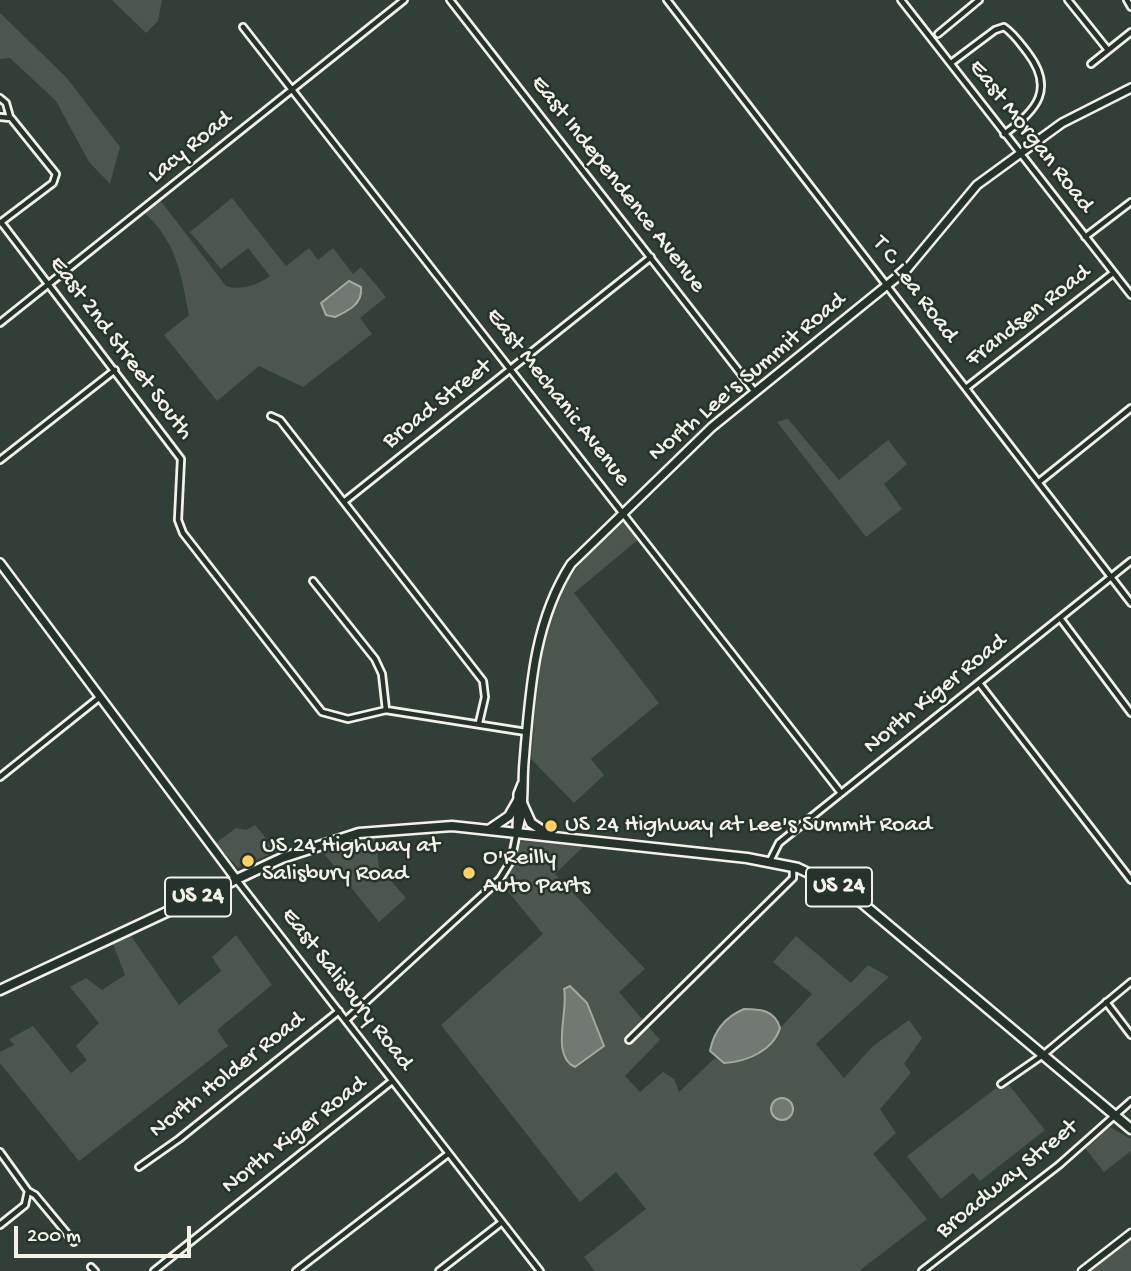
<!DOCTYPE html>
<html>
<head>
<meta charset="utf-8">
<style>
  body { margin:0 }
  #map { position:relative; width:1131px; height:1271px; overflow:hidden; background:#323e38; font-family:"Gochi Hand",sans-serif }
  canvas { display:block }
  .scale { position:absolute; left:14px; top:1226px; width:177px; height:32px; box-sizing:border-box; border:4px solid #f4f1e8; border-top:0; padding-left:9px; font-size:21px; line-height:24px; white-space:nowrap; color:#f4f1e8; -webkit-text-stroke:5px #26332d; paint-order:stroke }
</style>
</head>
<body>
<div id="map">
<canvas width="1131" height="1271"></canvas>
<div class="scale">200 m</div>
</div>
<script>
const ctx = document.querySelector('canvas').getContext('2d');
ctx.lineJoin = 'round';
function fill(path, color) { ctx.fillStyle = color; ctx.fill(path, 'evenodd'); }
function strokePath(path, color, width, dash) { ctx.strokeStyle = color; ctx.lineWidth = width; ctx.lineCap = dash ? 'butt' : 'round'; ctx.setLineDash(dash || []); ctx.stroke(path); }
function drawText(font, color, halo, rows, align = 'center') {
  ctx.font = font + ' "Gochi Hand",sans-serif'; ctx.lineWidth = 5; ctx.setLineDash([]); ctx.textBaseline = 'middle'; ctx.strokeStyle = halo; ctx.fillStyle = color; for (const [text, x, y, turn = 0] of rows) {
    ctx.save(); ctx.translate(x, y); ctx.rotate((+turn || 0) * Math.PI / 180); ctx.textAlign = isNaN(turn) ? turn : align; if (halo) ctx.strokeText(text, 0, 0); ctx.fillText(text, 0, 0); ctx.restore();
  }
}
const green = new Path2D(`
  M112 0H162L158 21 146 33Z
  M0 13 66 77 120 147 110 184 89 162 56 101 10 58 0 59Z
  M232 198 286 266 309 248 318 260 333 248 353 274 361 267 386 297 360 318 372 334 303 387 259 366 217 401 164 335 189 315C180 272 178 245 145 213L160 200 226 286C240 291 258 285 270 276L248 248 221 269 190 232ZM348 281 360 299 350 309 322 303Z
  M788 419 839 480 888 440 907 464 884 484 902 509 866 537 777 422Z
  M620 523H627L640 538 574 593 659 703 591 759 604 775 574 803 531 759C537 699 537 632 569 579 583 558 602 541 620 523Z
  M255 825 277 851 238 868 216 843 236 828 246 830Z
  M375 837 379 867 406 898 379 922 322 851Z
  M525 841 583 847 555 874 645 969 619 992 660 1040 625 1076 640 1092 663 1072 674 1079 679 1092 715 1058C736 1069 773 1050 780 1028L812 994 773 962 796 936 851 983 868 965 889 977 816 1044 844 1078 873 1046 909 1020 922 1038 904 1064 911 1073 880 1109 896 1133 873 1154 927 1219 859 1271H595L584 1257 646 1209 616 1172 580 1202 441 1025 543 934 501 883 512 868 520 842Z
  M236 935 272 985 217 1030 228 1046 79 1161 0 1063V1052L14 1045 9 1039 33 1026 71 1073 87 1060 76 1046 99 1023 70 987 86 978 102 990 125 975 113 944 131 936 179 1005 221 971 212 957Z
  M1009 1085 1045 1130 980 1181 973 1173 941 1199 907 1156 995 1089Z
  M1110 1127 1131 1139V1151L1104 1172 1085 1148Z
  M1131 1236V1271H1088Z`);
const water = new Path2D(`
  M349 281 361 287C363 304 348 311 335 317L326 315 321 303Z
  M570 986 587 1003 604 1046 575 1067C550 1056 569 1010 564 989Z
  M744 1009C760 1009 775 1010 780 1028 773 1051 746 1062 724 1063L710 1051C714 1030 725 1017 744 1009Z
  M771 1109a11 11 0 1 1 22 0a11 11 0 1 1-22 0Z`);
const minor = new Path2D(`
  M450 0 755 392
  M667 0 1131 603
  M901 0 1131 295
  M1068 0 1108 50
  M1127 0 1131 7
  M243 27 841 793
  M938 34 979 0
  M951 63 995 30 1004 27C1014 34 1020 43 1027 52 1055 88 1038 110 1004 134
  M1091 64 1131 32
  M0 98 6 103 10 117
  M0 117 11 118 56 174 53 183 0 223
  M1 222 181 459 178 520 183 533 322 712 348 719 386 710 526 732
  M1085 237 1131 202
  M0 323 404 0
  M966 388 1113 273
  M271 416 280 420 483 681 485 697 479 723
  M0 460 115 370
  M1039 482 1131 408
  M345 501 651 257
  M313 581 375 659 382 674 386 710
  M1060 618 1131 713
  M979 683 1131 880
  M0 777 100 697
  M770 861 779 843 1131 561
  M236 879 540 1271
  M1106 1002 1131 1035
  M346 1020 500 879 511 861 517 832
  M629 1040 793 878V868
  M1001 1084 1043 1055 1131 982
  M0 1152 28 1191 25 1205 0 1225
  M139 1167 179 1139 339 1011
  M28 1191 35 1195 74 1242
  M91 1267 95 1271
  M154 1271 392 1081
  M296 1271 448 1154
  M439 1271 502 1222
  M922 1271 1059 1165 1131 1101`);
const tertiary = new Path2D(`
  M1082 1271 1131 1233`);
const secondary = new Path2D(`
  M0 563 236 879
  M517 830 518 794 522 784
  M517 832C525 809 522 785 524 762 530 692 533 623 571 564L712 427 907 269 977 185 1062 123 1131 88`);
const primary = new Path2D(`
  M522 803 531 823 546 833
  M490 829 509 816 517 802
  M0 990 282 858 359 833 452 826 747 858 798 868 836 886 862 903 1131 1129`);
const markers = [
  [551,826,7,"#ffd166"],
  [248,861,7,"#ffd166"],
  [469,873,7,"#ffd166"]
];
const shields = [
  [839,887,66],
  [198,897,66]
];
const shieldNames = [
  ["US 24",839,887],
  ["US 24",198,897]
];
const streetNames = [
  ["East Morgan Road",1030,137,52],
  ["Lacy Road",191,148,-39],
  ["East Independence Avenue",617,185,52],
  ["T C Lea Road",914,290,53],
  ["Frandsen Road",1029,317,-38],
  ["East 2nd Street South",120,349,53],
  ["North Lee's Summit Road",748,378,-40],
  ["East Mechanic Avenue",557,398,52],
  ["Broad Street",438,405,-38],
  ["North Kiger Road",936,695,-39],
  ["East Salisbury Road",346,990,52],
  ["North Holder Road",228,1076,-38],
  ["North Kiger Road",295,1136,-38],
  ["Broadway Street",1008,1180,-39]
];
const poiNames = [
  ["US 24 Highway at Lee's Summit Road",565,826],
  ["US 24 Highway at",262,847],
  ["Salisbury Road",262,875],
  ["O'Reilly",483,859],
  ["Auto Parts",483,887]
];
fill(green, '#4c564f');
fill(water, '#727972');
strokePath(water, '#a6a9a1', 2);
strokePath(minor, '#f4f1e8', 10);
strokePath(tertiary, '#f4f1e8', 11);
strokePath(secondary, '#f4f1e8', 12);
strokePath(primary, '#f4f1e8', 13);
strokePath(minor, '#26332d', 4.5);
strokePath(tertiary, '#26332d', 6);
strokePath(secondary, '#26332d', 7);
strokePath(primary, '#26332d', 8);
for (const [x, y, r, color] of markers) { const dot = new Path2D(); dot.arc(x, y, r, 0, 2 * Math.PI); ctx.fillStyle = color; ctx.fill(dot); strokePath(dot, '#26332d', 2.5); }
for (const [x, y, w] of shields) { const box = new Path2D(); box.roundRect(x - w / 2, y - 19.5, w, 39, 5); ctx.fillStyle = '#26332d'; ctx.fill(box); strokePath(box, '#f4f1e8', 2); }
drawText('bold 23px', '#f4f1e8', null, shieldNames);
drawText('24px', '#f4f1e8', '#26332d', streetNames);
drawText('24px', '#f4f1e8', '#26332d', poiNames, 'left');
</script>
</body>
</html>
